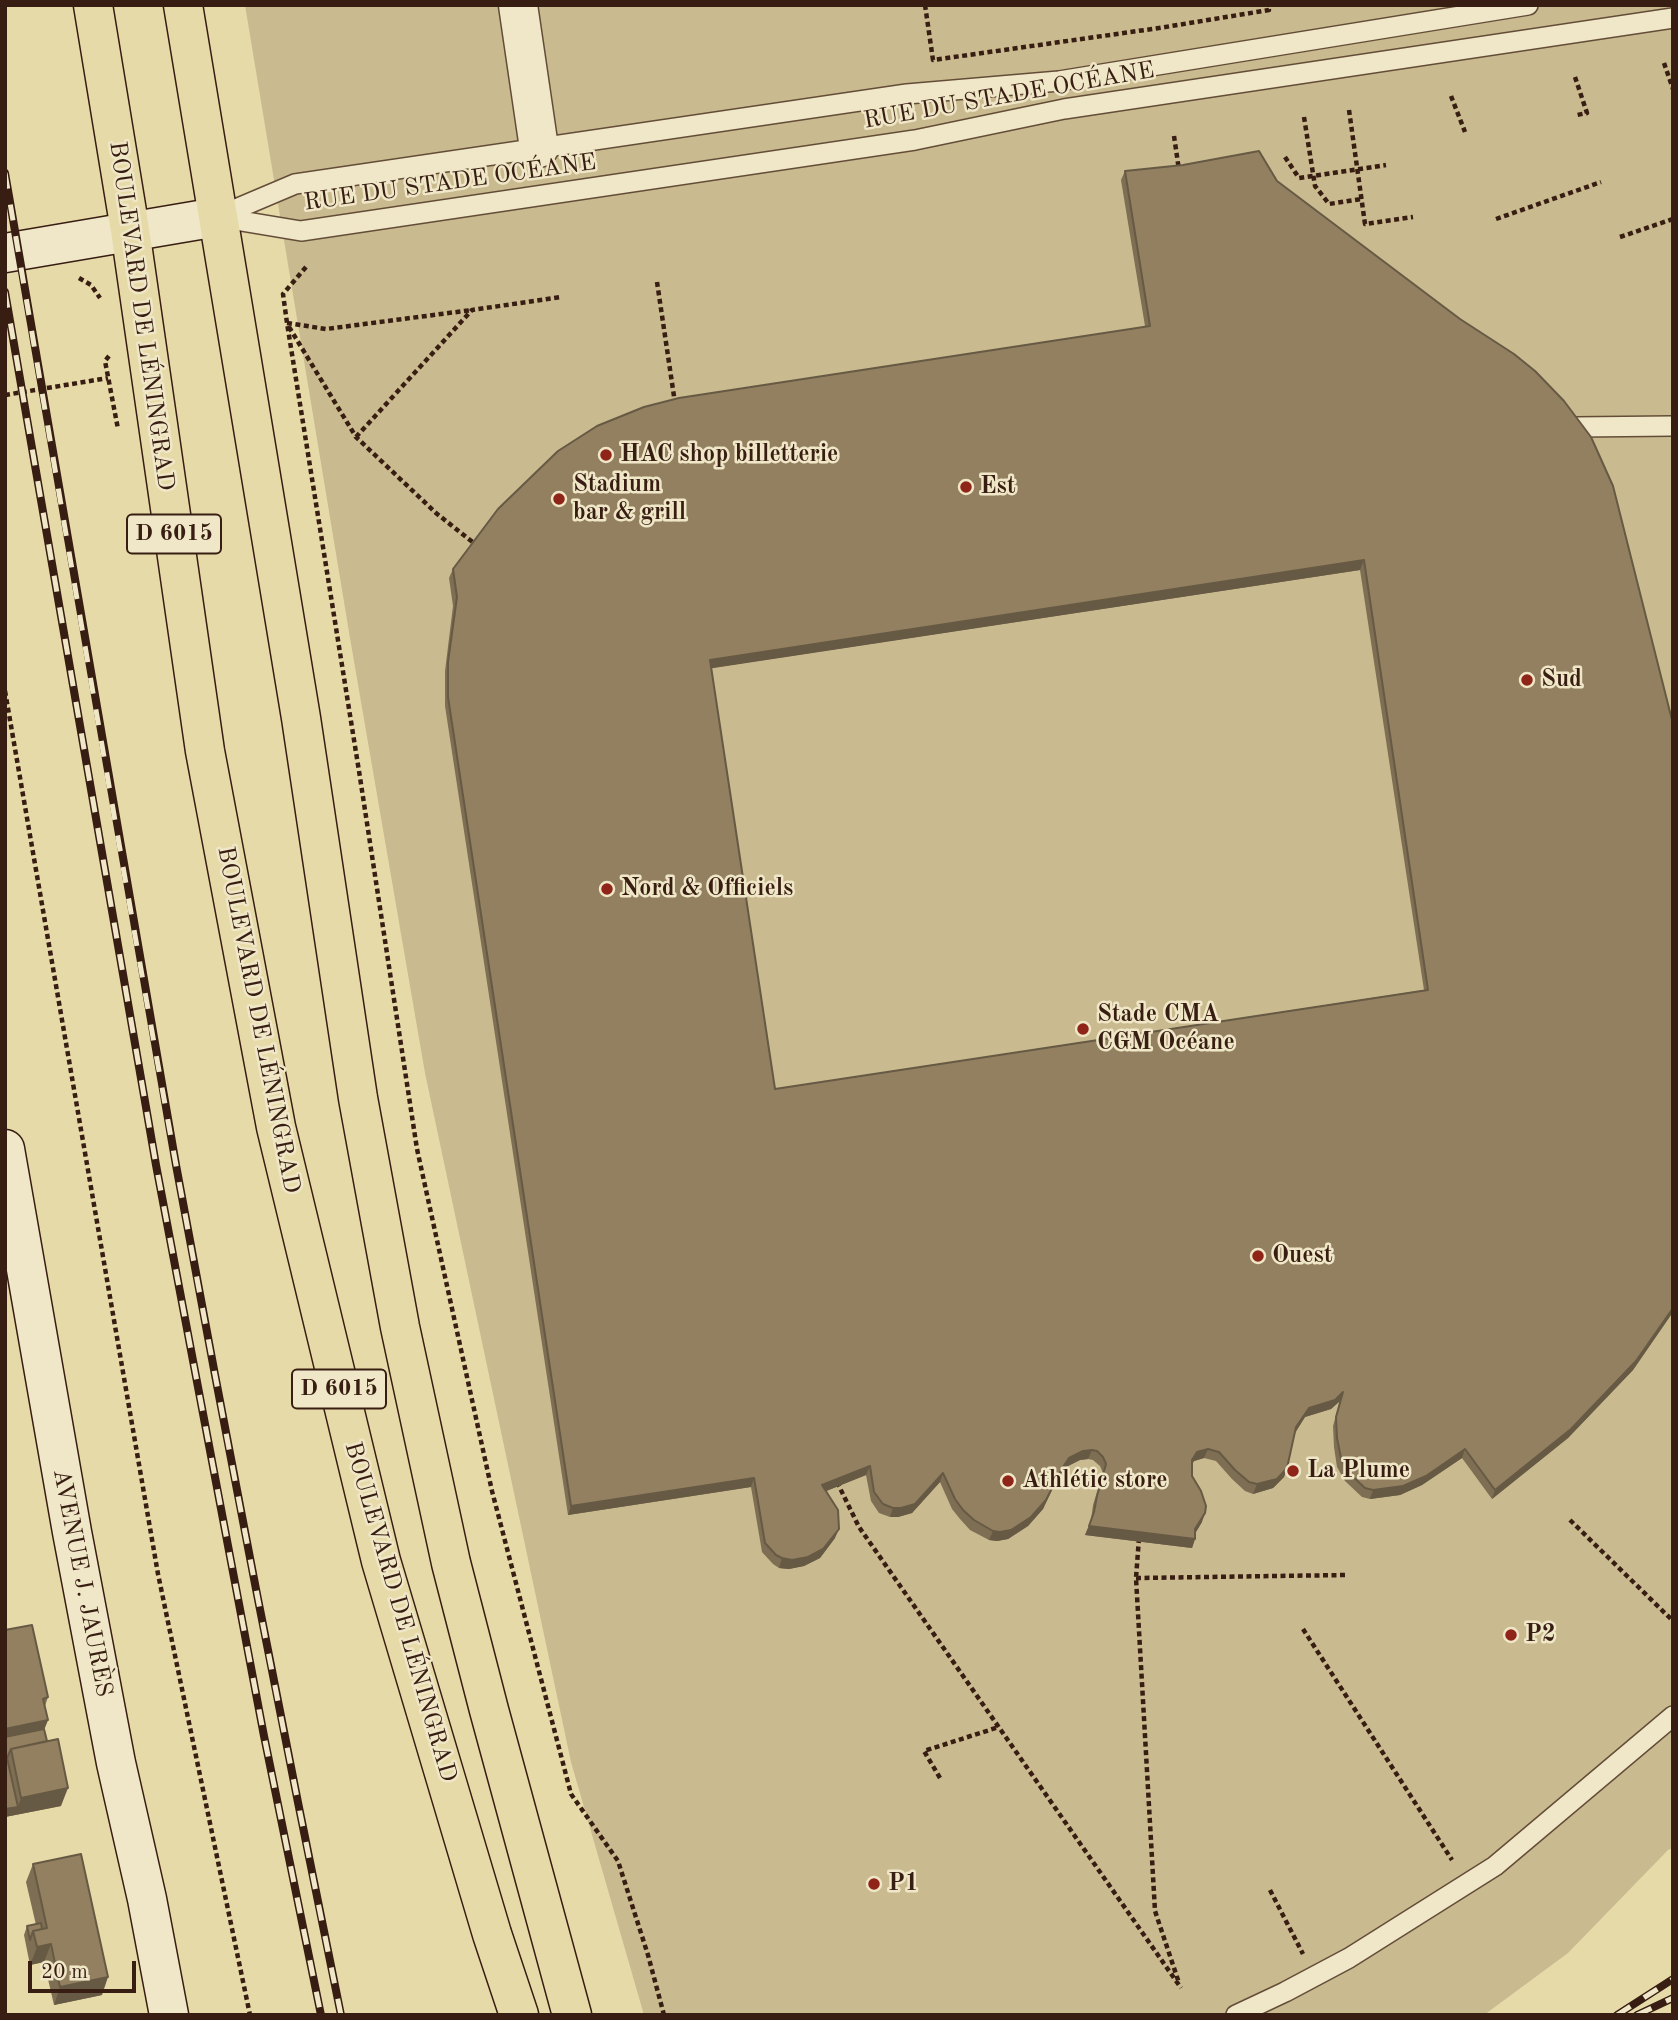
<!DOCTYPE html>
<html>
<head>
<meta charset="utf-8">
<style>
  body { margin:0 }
  #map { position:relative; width:1678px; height:2020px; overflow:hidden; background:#e7daa9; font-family:"Old Standard TT",serif }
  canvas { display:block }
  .frame { position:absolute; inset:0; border:7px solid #381e12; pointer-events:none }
  .scale { position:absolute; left:28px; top:1961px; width:108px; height:32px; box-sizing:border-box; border:4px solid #381e12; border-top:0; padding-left:9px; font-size:21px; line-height:24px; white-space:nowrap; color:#381e12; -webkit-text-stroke:5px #efe7c7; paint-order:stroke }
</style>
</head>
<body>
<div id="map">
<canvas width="1678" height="2020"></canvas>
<div class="frame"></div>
<div class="scale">20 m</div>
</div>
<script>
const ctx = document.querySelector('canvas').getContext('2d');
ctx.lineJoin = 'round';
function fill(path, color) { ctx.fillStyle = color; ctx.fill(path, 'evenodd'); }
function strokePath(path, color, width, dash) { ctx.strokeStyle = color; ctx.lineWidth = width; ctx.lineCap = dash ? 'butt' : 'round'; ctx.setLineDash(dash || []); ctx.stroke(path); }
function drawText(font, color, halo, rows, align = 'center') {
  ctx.font = font + ' "Old Standard TT",serif'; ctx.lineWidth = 5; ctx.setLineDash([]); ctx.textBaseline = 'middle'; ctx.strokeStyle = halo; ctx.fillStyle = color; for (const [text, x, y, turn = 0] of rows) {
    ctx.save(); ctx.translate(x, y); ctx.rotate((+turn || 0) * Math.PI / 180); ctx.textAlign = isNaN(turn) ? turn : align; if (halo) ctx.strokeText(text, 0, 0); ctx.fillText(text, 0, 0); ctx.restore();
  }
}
const green = new Path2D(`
  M245 5H1673V1848L1668 1850 1568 1953 1484 2015H644L571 1762 425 1073 350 638Z`);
const path = new Path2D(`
  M925 5 933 60 1159 28 1269 10 1268 5
  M1664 63 1673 89
  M1575 77 1587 113 1577 115
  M1451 96 1465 132
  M1349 110 1365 224 1413 217
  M1304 117 1315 186 1329 204 1361 199
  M1174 136 1179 170
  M1285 157 1299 178 1386 165
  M1496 219 1601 182
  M1620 237 1673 219
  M306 267 283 294 287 323 359 771 417 1149 492 1491 571 1794 618 1861 648 1955 664 2015
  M79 278 91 285 100 298
  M657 282 675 403
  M287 323 326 329 472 310
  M289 327 356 437 436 513 475 544
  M109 356 105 361 118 429
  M5 395 108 378
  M356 437 472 310 561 297
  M5 691 158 1574 250 2015
  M837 1482 859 1527 1181 1988
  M1570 1520 1673 1621
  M1139 1538 1136 1578 1155 1911 1179 1983
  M1136 1578 1346 1575
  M1303 1629 1452 1860
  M940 1778 924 1751 999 1727
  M1270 1890 1303 1954`);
const lane = new Path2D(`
  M217 217 301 231 915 140 1064 109 1673 18
  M217 217 295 184 907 94 1059 81 1528 5
  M1576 427 1673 426
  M1236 2015 1285 1992 1349 1958 1495 1866 1673 1716`);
const street = new Path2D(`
  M518 5 539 148`);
const secondary = new Path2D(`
  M5 253 217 217
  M5 1149 72 1532 116 1763 147 1899 169 2015`);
const primary = new Path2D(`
  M93 5 130 230 205 751 276 1127 381 1561 492 1934 519 2015
  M183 5 301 718 358 1098 400 1327 451 1563 489 1710 572 2015`);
const rail = new Path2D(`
  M5 173C61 504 116 835 176 1165 228 1449 283 1732 341 2015
  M5 292 156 1165 264 1736 321 2015
  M1617 2015 1673 1979
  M1637 2015 1673 1998`);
const wall = new Path2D(`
  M1125 171 1277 181 1673 724V1312L1633 1370 1568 1438 1492 1499 1462 1458 1422 1485 1400 1495 1370 1499 1362 1497 1345 1481 1337 1467 1334 1447 1333 1426 1340 1401 1331 1409 1305 1417 1295 1433 1284 1477 1273 1488 1253 1494 1245 1491 1232 1479 1216 1461 1204 1458 1194 1461 1192 1464V1476L1202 1522 1195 1533V1539L1192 1548 1085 1535 1091 1520 1093 1505 1103 1473 1100 1466 1093 1460 1088 1459 1080 1460 1066 1467 1057 1479 1043 1509 1028 1526 1008 1539 997 1541 989 1540 970 1530 960 1519 952 1509 940 1482 912 1513 898 1517H890L879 1513 871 1501 866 1475 826 1491 835 1538 820 1558 804 1566 789 1569 779 1568 773 1564 762 1552 751 1487 568 1515 445 706V671L453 606 449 578 453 569 1145 326 1121 180ZM1360 570 1424 990 775 1089 711 668Z
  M5 1630 48 1697 45 1706 48 1720 44 1729 61 1806 5 1817Z
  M33 1864 102 1995 54 2005 44 1962 30 1965 24 1935 27 1926 36 1925 26 1882Z`);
const shadedWall = new Path2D(`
  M1364 560 1360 570 707 669 710 660Z
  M1673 1308V1312L1633 1370 1568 1438 1492 1499 1495 1490Z
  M1343 1392 1340 1401 1331 1409 1305 1417 1293 1436 1296 1427 1309 1408Z
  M1208 1449 1204 1458 1194 1461 1189 1470 1192 1460 1197 1452Z
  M1465 1449 1462 1458 1422 1485 1400 1495 1370 1499 1373 1490Z
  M1092 1450 1088 1459 1080 1460 1066 1467 1057 1479 1043 1509 1028 1526 1008 1539 997 1541 989 1540 993 1531 1061 1470 1069 1458 1083 1451Z
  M870 1466 866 1475 819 1494 822 1485Z
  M1287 1468 1284 1477 1273 1488 1253 1494 1257 1484Z
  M943 1473 940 1482 912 1513 898 1517H890L893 1508Z
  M754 1478 751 1487 568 1515 571 1506Z
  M1205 1513 1202 1522 1192 1539H1195L1192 1548 1085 1535 1089 1526 1195 1529Z
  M839 1529 835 1538 820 1558 804 1566 789 1569 779 1568 782 1558Z
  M48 1720 41 1738 5 1745V1729Z
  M68 1788 61 1806 5 1817V1809L18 1807 21 1798Z
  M51 1944 44 1962 30 1965 37 1947Z
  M108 1977 102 1995 54 2005 60 1987Z`);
const building = new Path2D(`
  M1259 151 1277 181 1460 319 1514 354 1535 371 1564 401 1591 437 1613 486 1673 724V1308L1636 1361 1571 1429 1495 1490 1465 1449 1426 1476 1403 1486 1373 1490 1365 1488 1348 1472 1341 1458 1337 1438 1336 1417 1343 1392 1335 1400 1309 1408 1296 1427 1287 1468 1277 1479 1257 1484 1249 1482 1235 1470 1219 1452 1208 1449 1197 1452 1192 1460V1476L1201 1491 1206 1506 1205 1513 1195 1529V1539L1089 1526 1094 1512 1097 1496 1106 1464 1103 1457 1097 1451 1092 1450 1083 1451 1069 1458 1061 1470 1046 1500 1031 1517 1011 1530 1000 1532 993 1531 974 1520 963 1510 955 1499 943 1473 915 1504 901 1508H893L883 1504 874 1492 870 1466 822 1485 838 1510 839 1529 823 1549 808 1557 792 1560 782 1558 776 1555 765 1543 754 1478 571 1506 448 697V662L457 597 453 569 498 509 558 451 597 426 644 407 679 398 1150 326 1125 171 1183 165ZM1364 560 1428 990 775 1089 710 660Z
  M32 1625 48 1697 43 1699 48 1720 5 1729V1630Z
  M44 1729 47 1741 11 1749 7 1758 18 1807 5 1809V1737Z
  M58 1739 68 1788 21 1798 11 1749Z
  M81 1854 108 1977 60 1987 51 1944 37 1947 33 1931 47 1928 33 1864Z
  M41 1923 42 1929 33 1931 30 1940 27 1926Z`);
const markers = [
  [606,455,7,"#8f2418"],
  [966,487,7,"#8f2418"],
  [559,499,7,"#8f2418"],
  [1527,680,7,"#8f2418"],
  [607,889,7,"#8f2418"],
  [1083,1029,7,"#8f2418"],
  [1258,1256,7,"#8f2418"],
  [1293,1471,7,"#8f2418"],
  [1008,1481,7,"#8f2418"],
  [1511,1635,7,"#8f2418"],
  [874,1884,7,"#8f2418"]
];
const shields = [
  [174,534,94],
  [339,1389,94]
];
const shieldNames = [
  ["D 6015",174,534],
  ["D 6015",339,1389]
];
const streetNames = [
  ["RUE DU STADE OCÉANE",1009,96,-10],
  ["RUE DU STADE OCÉANE",450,183,-8],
  ["BOULEVARD DE LÉNINGRAD",141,316,82],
  ["BOULEVARD DE LÉNINGRAD",258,1020,79],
  ["AVENUE J. JAURÈS",82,1583,79],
  ["BOULEVARD DE LÉNINGRAD",400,1612,74]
];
const poiNames = [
  ["HAC shop billetterie",620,455],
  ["Stadium",573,485],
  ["bar & grill",573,513],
  ["Est",980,487],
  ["Sud",1541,680],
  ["Nord & Officiels",621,889],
  ["Stade CMA",1097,1015],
  ["CGM Océane",1097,1043],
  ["Ouest",1272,1256],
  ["La Plume",1307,1471],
  ["Athlétic store",1022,1481],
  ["P2",1525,1635],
  ["P1",888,1884]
];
fill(green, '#c9ba8f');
strokePath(lane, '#644d38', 22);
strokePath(street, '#644d38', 41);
strokePath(secondary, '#381e12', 41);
strokePath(primary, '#381e12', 41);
strokePath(path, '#381e12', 4.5, [5, 3.5]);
strokePath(lane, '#efe7c7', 19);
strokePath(street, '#efe7c7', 38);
strokePath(secondary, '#efe7c7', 38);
strokePath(primary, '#e7daa9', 38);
strokePath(rail, '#381e12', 8);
strokePath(rail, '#efe7c7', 5, [16]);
fill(wall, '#7e6e53');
fill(shadedWall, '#675a44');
fill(building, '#938061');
strokePath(building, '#675a44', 2);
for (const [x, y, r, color] of markers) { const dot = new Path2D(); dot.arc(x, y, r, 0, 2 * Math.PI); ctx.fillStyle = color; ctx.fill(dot); strokePath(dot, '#efe7c7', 2.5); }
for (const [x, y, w] of shields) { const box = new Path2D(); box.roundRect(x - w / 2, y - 19.5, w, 39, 5); ctx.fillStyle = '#efe7c7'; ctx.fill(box); strokePath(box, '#381e12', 2); }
drawText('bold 23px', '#381e12', null, shieldNames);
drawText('24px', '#381e12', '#efe7c7', streetNames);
drawText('bold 24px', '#381e12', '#efe7c7', poiNames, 'left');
</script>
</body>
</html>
